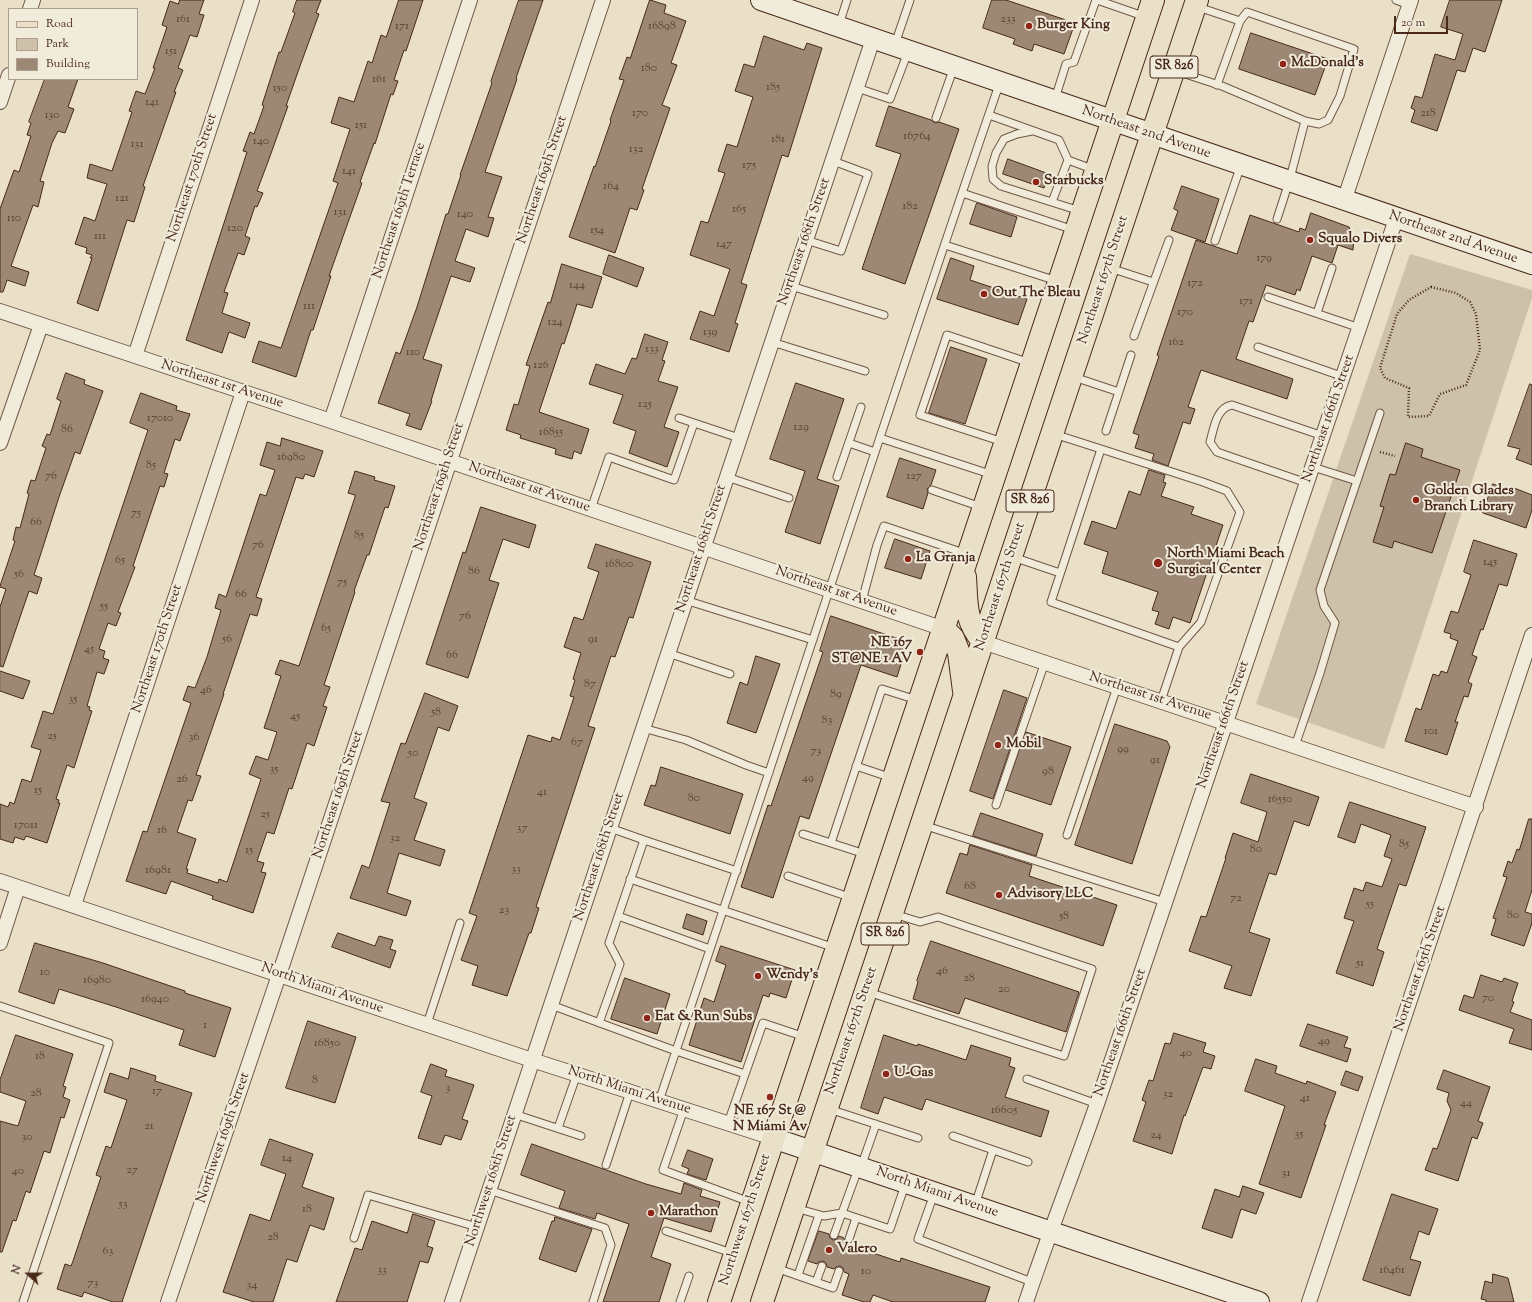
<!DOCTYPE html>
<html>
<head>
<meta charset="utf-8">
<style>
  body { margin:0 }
  #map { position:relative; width:1532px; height:1302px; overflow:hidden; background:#eae0c7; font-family:"Sorts Mill Goudy",serif }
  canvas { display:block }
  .legend { position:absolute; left:8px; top:8px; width:130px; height:72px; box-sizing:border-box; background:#f1ebdb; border:1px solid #ad9d8e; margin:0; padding:5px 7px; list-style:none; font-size:12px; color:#48291a }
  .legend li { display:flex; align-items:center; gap:8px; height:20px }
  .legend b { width:20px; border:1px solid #ad9d8e }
  .north { position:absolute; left:8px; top:1254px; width:40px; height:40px; -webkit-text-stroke:3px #f1ebdb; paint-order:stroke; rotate:291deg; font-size:11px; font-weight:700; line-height:16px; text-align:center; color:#48291a }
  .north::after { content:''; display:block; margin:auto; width:14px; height:18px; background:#48291a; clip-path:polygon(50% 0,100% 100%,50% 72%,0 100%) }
  .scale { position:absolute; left:1394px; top:16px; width:54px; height:18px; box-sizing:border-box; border:2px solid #48291a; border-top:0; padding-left:5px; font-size:12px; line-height:14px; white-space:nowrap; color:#48291a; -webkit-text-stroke:3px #f1ebdb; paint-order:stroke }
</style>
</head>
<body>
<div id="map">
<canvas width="1532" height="1302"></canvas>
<ul class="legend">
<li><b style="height:5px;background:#eae0c7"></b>Road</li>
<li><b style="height:11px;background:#cec1aa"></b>Park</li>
<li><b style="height:11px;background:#9c8874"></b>Building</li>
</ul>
<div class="north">N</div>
<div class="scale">20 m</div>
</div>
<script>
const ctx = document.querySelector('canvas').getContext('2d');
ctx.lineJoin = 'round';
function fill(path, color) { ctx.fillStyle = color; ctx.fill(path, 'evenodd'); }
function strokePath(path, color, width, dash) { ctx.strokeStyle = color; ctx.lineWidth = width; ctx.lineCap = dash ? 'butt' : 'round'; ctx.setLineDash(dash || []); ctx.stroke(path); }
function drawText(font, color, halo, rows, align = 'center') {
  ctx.font = font + ' "Sorts Mill Goudy",serif'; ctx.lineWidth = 4; ctx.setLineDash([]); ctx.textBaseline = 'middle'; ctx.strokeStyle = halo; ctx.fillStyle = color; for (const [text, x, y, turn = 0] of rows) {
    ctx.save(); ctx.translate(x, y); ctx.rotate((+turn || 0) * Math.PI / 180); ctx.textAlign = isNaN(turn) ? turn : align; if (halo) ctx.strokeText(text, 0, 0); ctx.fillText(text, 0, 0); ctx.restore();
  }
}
const green = new Path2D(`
  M1410 254 1532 290V298L1384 749 1256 704Z`);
const building = new Path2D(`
  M180 0H204L199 14 204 15 197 37 190 35 178 68 183 70 174 92H176L143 186 145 187 134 222 127 220 98 311 77 303 92 258H90L92 255 86 253 87 248 75 244 84 217 95 221 107 184 87 178 90 164 112 171 130 118 132 112 129 111 136 91 145 94 155 68H153L167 27 162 25 170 1 178 4Z
  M297 0H321L316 13 319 14 300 66 286 106H288L269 159 257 191 263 193 257 207 255 206 245 236 250 238 244 255 238 253 224 292 228 293 222 313 250 323 245 338 229 332 222 353 186 340 247 152 243 151 250 132 254 134 264 106 262 105 279 52H281L295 13 293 12Z
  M399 0H423L406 51 404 50 394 80 398 81 393 95 391 94 375 144 374 143 360 182 362 183 329 276H331L313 330H311L296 377 252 362 259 341 281 348 338 183 333 181 350 129 331 123 339 97 354 102 368 61 372 63 381 35 386 37Z
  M519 0H543L516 78 517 79 485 172 502 177 488 217 494 218 488 237 466 229 455 261 475 268 470 282 451 276 423 359 442 365 431 401H432L421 430 406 425 410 414 378 403 396 352 400 354 417 307 446 214H448L461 175H460L492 83 491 82Z
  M650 0 666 5 664 13 686 21 671 63 677 65 662 105 670 108 642 189 644 190 637 210 630 208 615 253 569 237 594 166 595 167 611 121 610 120 624 80 619 79 627 57 630 58Z
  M992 0H1006L1075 23 1064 54 1034 44 1032 51 1013 44 1015 39 983 28Z
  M1450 0H1502L1485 52 1473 48 1465 72 1457 70 1437 131 1411 122 1415 110 1411 108 1415 96 1422 98 1435 54 1455 60 1463 34 1441 27Z
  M1251 33 1328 59 1315 95 1239 69Z
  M764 36 804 50 807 43 822 48 788 157 782 155 741 283 747 285 735 323 738 324 729 352 690 339 700 311 714 316 730 269 690 255 701 221 708 223 725 173 718 171 727 144 737 147 753 97 735 91 744 64 754 67Z
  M45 79H78L68 107 74 109 65 133 58 131 52 143 40 181 44 182 38 207 33 205 11 266 29 272 25 286 7 280 3 292H0V209L14 170 19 172 31 136 27 135 31 123 29 122Z
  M889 106 931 120 935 123 939 122 959 129 905 284 862 269 901 154 876 146Z
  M1008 159 1049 174 1044 188 1003 174Z
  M1182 186 1219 199 1205 242 1171 230 1178 211 1174 209Z
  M977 203 1017 217 1011 237 970 224Z
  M1311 213 1349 227 1354 238 1353 250 1338 245 1332 263 1312 256 1300 291 1297 289 1295 295 1266 285 1253 322 1249 321 1236 359 1293 379 1287 399 1201 370 1188 407 1195 409 1190 424 1183 422 1168 466 1152 460 1154 454 1135 448 1139 435 1133 433 1159 356 1157 355 1196 240 1237 254 1250 215 1299 232 1300 228 1305 230Z
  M609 255 644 268 637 287 603 274Z
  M951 258 974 266 970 280 1027 299 1018 325 937 299Z
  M562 264 602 277 592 308 577 304 564 344 562 343 539 412 589 429 581 454 574 451 572 459 555 454 556 449 520 438 521 435 506 430 514 404 518 405 530 366 526 365 548 302 550 303Z
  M645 334 668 342 662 360 665 361 658 381 678 387 664 427 679 432 667 467 629 453 636 431 613 423 623 395 589 384 596 364 625 374 632 358 636 359Z
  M951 347 987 359 965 424 929 413Z
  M66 373 85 380 84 384 103 391 80 454 75 452 59 497 34 575 42 578 37 594 29 591 3 667 0 666V607L6 589 0 587V586L15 541 13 540 16 527 20 528 29 494 27 493 31 480 35 481 46 448 42 446 47 434 50 435 61 401 57 399Z
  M796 383 844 399 817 479 839 486 820 544 785 532 805 471 770 459Z
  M1530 384 1532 385V465L1516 459 1520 449 1508 446Z
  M141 393 177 406 176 410 190 414 180 441 175 439 164 473 168 474 164 487 160 486 133 566 135 567 118 612 121 613 116 626 108 623 99 649 105 651 103 658 109 660 104 674 97 672 87 706 90 707 89 710 92 711 74 768 67 765 56 799 59 800 58 803H60L47 843 26 836 24 840 15 837 13 843 0 839V804L8 807 10 802 14 804 22 779 31 782 41 750 31 747 34 739 43 711 53 714 148 430 130 423Z
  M282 438 323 451 314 477 305 474 303 479 296 477 256 597 262 599 257 616 250 614 223 694H224L196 775 201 776 192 801 188 800 177 832 196 839 186 869H188L187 873 218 883 219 879 227 882 261 779 249 774 256 756 268 760 277 732 264 728 281 676 275 674 280 660 299 666 355 497V495L348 493 355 471 375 477 374 480 395 486 388 508 385 507 369 555H367L354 591 355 592 324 685 330 687 323 706 327 707 314 746 307 743 292 789 289 788 274 834 267 832 257 861 264 863 261 872 266 873 253 913 212 899 213 896 171 881 166 894 126 881 143 831 147 832 191 703 183 700 188 686 195 688 207 657 221 610 215 608 219 594 226 597 260 494 266 496 275 470 260 465 267 442 280 446Z
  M1406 443 1423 449 1421 457 1460 470 1432 553 1394 541 1392 548 1373 542 1384 507 1380 506 1390 474 1395 475Z
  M900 458 936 470 931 485 927 489 928 493 923 509 887 497Z
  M1149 470 1165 475 1163 482 1166 483 1161 496 1194 507 1191 514 1223 525 1190 623 1173 617 1169 629 1155 624 1159 612 1152 610 1158 592 1102 573 1108 552 1084 544 1092 521 1116 529 1129 491 1140 495Z
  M1493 484 1513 491 1514 488 1532 495V510L1526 528 1483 513Z
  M481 507 536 525 529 548 503 539 489 580 499 583 468 678 426 664 463 552 465 553Z
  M895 539 930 551 921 579 885 568Z
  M1474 540 1517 554 1507 586 1499 584 1483 630 1481 629 1472 655 1477 657 1468 682 1472 684 1468 697 1464 696 1455 722H1458L1447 755 1405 741 1416 708 1421 710 1433 674 1439 676 1441 671 1447 673 1458 641 1450 638 1451 634 1444 632 1451 611 1458 613 1471 575 1464 572Z
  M596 544 651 562 633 618 629 617 615 657 611 656 588 726 595 728 536 907 539 908 531 933H529L507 996 472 985 478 966 461 960 477 916 469 913 528 735 551 742 552 737 560 740 574 697 570 696 575 680 573 679 581 653 564 647 574 617 583 620 599 572 588 568Z
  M831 616 908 642 897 677 861 665 809 819 800 816 773 898 741 887 768 805 771 806 823 652 820 651Z
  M756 656 780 664 756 733 727 723 740 682 747 685Z
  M0 671 30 681 23 699 0 691Z
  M1004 690 1027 698 993 799 970 791Z
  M425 693 458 706 449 731 438 727 414 798 427 803 414 840 445 850 440 866 399 853 387 893 411 901 406 916 350 898 362 865 369 868 390 803 381 801 401 743 405 744Z
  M1115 724 1167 741 1170 747 1132 864 1075 845Z
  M1026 732 1071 747 1051 805 1006 790Z
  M661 767 743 794 730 834 644 805 651 785 655 786Z
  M1251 774 1319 797 1309 826 1294 821 1276 875 1269 873 1249 932 1270 939 1251 996 1224 988 1232 966 1189 951 1201 916 1206 917 1226 858H1225L1233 833 1258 842 1267 812 1241 803Z
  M1350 802 1426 827 1406 886 1399 884 1377 949 1384 952 1373 986 1336 973 1354 921 1344 918 1354 888 1363 891 1366 882 1382 887 1392 859 1384 856 1391 835 1361 824 1355 843 1338 837Z
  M981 813 1043 834 1036 856 973 836Z
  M1529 819H1532V890L1525 912 1532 914V923L1524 946 1491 935 1496 919 1493 918 1507 877 1503 876 1508 861 1512 863 1517 849 1519 850Z
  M970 845 1032 865 1029 876 1117 905 1103 946 946 893 960 853 967 855Z
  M687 914 707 921 703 935 683 928Z
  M338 933 375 946 379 936 393 940 390 949 396 951 390 968 332 947Z
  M931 941 1079 992 1066 1032 965 998 959 1014 913 999 918 982 917 981Z
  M35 943 103 963 185 991V993L231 1008 215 1057 179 1045 184 1030 116 1007 59 989 54 1004 19 992Z
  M721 946 795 970 786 998 770 993 769 997 763 995 741 1062 689 1045 704 998 714 1002 726 965 716 961Z
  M1481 975 1502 982 1504 978 1518 983 1512 1001 1514 1002 1510 1012 1532 1020V1050L1509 1043 1514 1029 1459 1010 1464 995 1473 998Z
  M625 978 670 994 657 1034 611 1019Z
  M308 1021 356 1037 335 1103 286 1088Z
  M1308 1024 1348 1037 1344 1047 1351 1049 1347 1062 1300 1046Z
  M1174 1033 1206 1043 1203 1052 1215 1056 1211 1069 1203 1067 1185 1116 1184 1115 1172 1154 1133 1141 1146 1102 1142 1100 1149 1080 1153 1081 1165 1043 1170 1044Z
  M16 1035 73 1054 63 1086 66 1087 63 1097 70 1100 64 1118 61 1117 50 1153 44 1151 30 1193 26 1191 16 1221 13 1220 2 1252H0V1121L18 1126 26 1101 0 1092V1080Z
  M884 1035 917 1046 918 1044 966 1060 971 1045 1011 1058 1009 1066 1015 1068 1005 1097 1049 1111 1041 1137 926 1099 922 1110 884 1097 878 1114 861 1108Z
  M1256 1059 1277 1066 1275 1073 1306 1084 1307 1081 1336 1092 1324 1125H1326L1301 1198 1259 1184 1285 1106 1245 1091Z
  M431 1064 447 1070 445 1076 474 1085 462 1119 468 1121 461 1140 445 1135 441 1145 418 1138 432 1096 421 1092Z
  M131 1068 156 1076 155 1081 192 1093 122 1302H113L84 1292 82 1297 57 1289 65 1264 71 1266 73 1261 101 1177 96 1175 106 1146 111 1148 127 1100 104 1092 110 1073 128 1079Z
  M1444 1070 1490 1087 1478 1121 1483 1123 1477 1139 1472 1137 1458 1181 1425 1170 1433 1148 1437 1149 1451 1110 1447 1101 1449 1093 1437 1089Z
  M1346 1071 1363 1077 1358 1091 1341 1085Z
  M270 1139 313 1154 302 1187 334 1198 324 1230 310 1225 297 1262 287 1259 273 1302H254L223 1292 250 1214 270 1221 286 1174 261 1165Z
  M532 1144 646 1184 681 1194 684 1183 702 1190 700 1196 720 1202 711 1232 664 1218 651 1257 671 1264 659 1302H603L629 1224 597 1213 595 1219 559 1208 565 1191 521 1175Z
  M688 1150 713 1159 706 1180 687 1174 689 1169 682 1166Z
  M1243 1186 1264 1193 1256 1214 1241 1209 1232 1238 1202 1228 1215 1189 1239 1197Z
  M1392 1194 1438 1209 1429 1235 1419 1231 1410 1259 1421 1262 1410 1296 1363 1280Z
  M413 1214 435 1221 427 1246 433 1248 428 1263 420 1261 407 1302H336L355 1248 362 1250 372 1221 407 1233Z
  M555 1217 592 1229 576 1272 539 1259 552 1221H554Z
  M819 1231 829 1234 830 1238 833 1240 837 1239 839 1236 844 1238 845 1242 850 1244 849 1245 900 1262 901 1258 990 1287 985 1302H893L873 1295 870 1302H864L842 1295 849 1274 844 1272 843 1268 840 1266 836 1267 834 1269 827 1267 826 1263 823 1261 819 1262 817 1264 808 1261Z
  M1493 1274 1508 1278 1514 1302H1486V1300L1481 1299 1485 1281 1492 1283Z`);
const path = new Path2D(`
  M1431 287 1456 293 1470 302 1476 314 1480 350 1466 385 1440 394 1429 416 1408 417 1409 388 1385 378 1380 368 1397 314 1409 300Z
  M1380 452 1395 456`);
const lane = new Path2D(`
  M1097 0 1146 17
  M1396 0 1409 5
  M1198 7 1240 21 1217 85
  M1240 21 1247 12 1354 49 1340 96 1328 120 1319 124 1305 121
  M839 25 847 0
  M895 44 910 0
  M1176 71 1222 86 1305 121 1289 182 1277 219
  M857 88 890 99 908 52
  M1055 99 1066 64 1074 62 1096 0
  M989 115 1059 140 1068 160 1095 170
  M936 118 954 67
  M1032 131 1017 134 1004 139 996 153 992 166 993 179 1001 186 1080 211
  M962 193 1074 230
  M1052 202 1068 160
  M806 240 841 251 868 174 833 161
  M1215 241 1241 165
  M945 245 1057 281
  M1110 268 1153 282
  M791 286 884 315
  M1268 297 1360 328
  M1317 313 1332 268
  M1134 336 1169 240
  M772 342 865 371
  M1258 347 1344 377
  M1074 377 1119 392
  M679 418 739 438
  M1106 431 1131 355
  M1054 434 1101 449 1051 602 1179 647
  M880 438 993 475
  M1003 442 920 415 947 335 1030 363
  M849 443 875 452
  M1101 449 1203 482 1227 491 1240 512 1201 622 1179 647 1161 701
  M1313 467 1357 481
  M727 477 789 498
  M837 477 861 407
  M1307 483 1217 452 1210 442C1214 428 1216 408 1232 405L1323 436
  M932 490 981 507
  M591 509 609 457 674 480 694 423
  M1013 557 1060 573
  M685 600 813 640
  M862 601 877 545 884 526 967 554
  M668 653 730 674
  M643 728 686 740 746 765 769 773
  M1295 746 1320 673 1335 623 1324 606 1320 590 1380 413
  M856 766 892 778
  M996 805 1045 662
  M923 825 1165 902
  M803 834 865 854
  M1067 835 1117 687
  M644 840 737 871
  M831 843 882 689 917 700
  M788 876 852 898
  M630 879 835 948
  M618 916 710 949
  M868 992 1064 1056 1092 969 938 917 920 922 894 914
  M551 1005 676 1051 745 1074
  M0 1006 109 1043 23 1302
  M599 1023 620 964 609 943 644 840 610 828
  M427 1024 460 923
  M1027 1079 1097 1104
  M659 1101C774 762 883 421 1000 82
  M684 1109 663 1170 750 1202
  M829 1109 918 1138
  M514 1114 581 1136
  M728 1123 763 1023 805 1037
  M558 1128 577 1074
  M953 1136 1028 1162
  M606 1165 630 1092
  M861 1167 876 1124
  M489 1190 605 1228 611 1245 593 1302
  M934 1194 918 1239 1032 1282
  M975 1205 993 1150
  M795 1208 824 1216 842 1213 890 1229 905 1185
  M666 1231 732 1253
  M834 1235 858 1169
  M354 1238 368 1195 477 1227
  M849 1239 856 1218
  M776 1268 833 1288 839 1271
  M798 1275 819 1215
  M816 1282 822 1266
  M680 1302 689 1276`);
const street = new Path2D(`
  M30 9 33 0
  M0 102 9 75
  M1344 201 1411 0
  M0 311 331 421 944 629
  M135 356 252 0
  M331 421 470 0
  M0 443 41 325
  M983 642 1476 807
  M0 881 532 1060 773 1138
  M74 905 243 392
  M0 943 18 887
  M168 1302 279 975 603 0
  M452 1302 873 39
  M1026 1302C1048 1236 1074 1170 1097 1104L1396 219
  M1309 1302 1532 635`);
const secondary = new Path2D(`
  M761 0 1532 264
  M773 1138 1259 1302`);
const primary = new Path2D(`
  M965 577C967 605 964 618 983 642
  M944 629 953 638 959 653 964 691
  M719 1302 1153 0
  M762 1302 1197 0`);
const markers = [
  [1029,26,4,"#8f2418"],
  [1283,64,4,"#8f2418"],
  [1036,182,4,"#8f2418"],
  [1310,240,4,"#8f2418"],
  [984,294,4,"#8f2418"],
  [1416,500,4,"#8f2418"],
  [908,559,4,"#8f2418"],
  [1158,563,5,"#8f2418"],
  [920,652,4,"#8f2418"],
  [998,745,4,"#8f2418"],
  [999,895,4,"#8f2418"],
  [758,976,4,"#8f2418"],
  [647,1018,4,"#8f2418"],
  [886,1074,4,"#8f2418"],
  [770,1097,4,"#8f2418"],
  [651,1213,4,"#8f2418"],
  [829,1250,4,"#8f2418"]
];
const numberNames = [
  ["161",183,20],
  ["233",1008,20],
  ["171",402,27],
  ["16898",662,27],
  ["151",171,52],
  ["180",649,69],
  ["161",379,80],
  ["185",773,88],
  ["150",280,89],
  ["141",152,103],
  ["170",640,114],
  ["218",1428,114],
  ["130",52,116],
  ["151",361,126],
  ["16764",917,137],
  ["181",778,140],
  ["140",261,142],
  ["131",137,145],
  ["132",636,150],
  ["175",749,166],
  ["141",349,172],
  ["164",611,187],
  ["121",122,199],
  ["182",910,207],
  ["165",739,210],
  ["131",340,213],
  ["140",465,215],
  ["110",14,219],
  ["120",235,229],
  ["154",597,231],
  ["111",100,237],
  ["147",724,245],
  ["179",1264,259],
  ["172",1195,284],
  ["144",577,286],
  ["171",1246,302],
  ["111",309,307],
  ["170",1185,313],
  ["124",555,323],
  ["139",710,333],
  ["162",1176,343],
  ["133",652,350],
  ["110",413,353],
  ["126",541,366],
  ["125",645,405],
  ["17010",160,419],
  ["129",801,428],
  ["86",67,430],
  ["16855",551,433],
  ["16980",291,458],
  ["85",151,466],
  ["76",51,477],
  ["127",914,477],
  ["75",136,514],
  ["66",36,523],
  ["85",359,536],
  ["76",258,546],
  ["65",120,561],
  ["145",1490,563],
  ["16800",619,565],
  ["86",474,572],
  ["56",19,575],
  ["75",342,583],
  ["66",241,595],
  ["55",104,607],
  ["76",465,617],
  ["65",326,629],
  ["56",227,640],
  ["91",593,640],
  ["45",89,650],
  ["66",452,656],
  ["87",590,685],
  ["46",206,691],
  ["89",836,695],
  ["35",73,700],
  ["58",436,713],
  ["45",295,717],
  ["83",827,721],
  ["101",1431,732],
  ["25",52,737],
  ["36",194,738],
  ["67",577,743],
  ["99",1123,750],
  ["73",816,752],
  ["50",413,754],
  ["91",1155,761],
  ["35",274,770],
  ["98",1048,772],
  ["49",808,779],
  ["26",182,780],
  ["15",38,791],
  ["41",542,793],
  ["80",694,799],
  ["16550",1280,800],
  ["25",265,815],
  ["17011",26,826],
  ["37",522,829],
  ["16",162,831],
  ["32",395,839],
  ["85",1404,845],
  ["80",1256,850],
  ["15",249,851],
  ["33",516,870],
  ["16981",158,871],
  ["68",970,887],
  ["72",1236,899],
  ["55",1370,905],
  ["23",504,911],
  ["80",1513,916],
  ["58",1064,917],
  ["51",1360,964],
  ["46",942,972],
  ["10",45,973],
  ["28",969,979],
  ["16980",97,981],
  ["20",1004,990],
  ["70",1488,999],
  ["16940",155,1000],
  ["1",205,1026],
  ["49",1324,1042],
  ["16850",327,1044],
  ["40",1186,1054],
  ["18",40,1057],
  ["8",315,1081],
  ["3",448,1089],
  ["17",157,1092],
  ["28",36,1094],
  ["32",1168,1095],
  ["41",1305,1099],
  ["44",1466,1104],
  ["16605",1004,1111],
  ["21",149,1127],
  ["35",1299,1135],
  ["24",1156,1136],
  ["30",27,1138],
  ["14",287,1159],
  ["27",132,1171],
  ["40",18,1172],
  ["31",1286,1174],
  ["53",123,1205],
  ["18",307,1210],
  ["28",273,1238],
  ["63",108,1252],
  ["33",382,1271],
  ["16461",1392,1271],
  ["10",866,1272],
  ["73",93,1284],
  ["34",252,1286]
];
const shields = [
  [1174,67,48],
  [1030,501,48],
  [885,934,48]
];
const shieldNames = [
  ["SR 826",1174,67],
  ["SR 826",1030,501],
  ["SR 826",885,934]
];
const poiNames = [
  ["Burger King",1037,26],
  ["McDonald's",1291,64],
  ["Starbucks",1044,182],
  ["Squalo Divers",1318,240],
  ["Out The Bleau",992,294],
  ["Golden Glades",1424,492],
  ["Branch Library",1424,508],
  ["North Miami Beach",1167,555],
  ["Surgical Center",1167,571],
  ["La Granja",916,559],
  ["NE 167",912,644,"right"],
  ["ST@NE 1 AV",912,660,"right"],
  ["Mobil",1006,745],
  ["Advisory LLC",1007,895],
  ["Wendy's",766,976],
  ["Eat & Run Subs",655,1018],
  ["U-Gas",894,1074],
  ["NE 167 St @",770,1112,"center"],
  ["N Miami Av",770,1128,"center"],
  ["Marathon",659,1213],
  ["Valero",837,1250]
];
const streetNames = [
  ["Northeast 2nd Avenue",1146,133,19],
  ["Northeast 170th Street",193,178,-72],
  ["Northeast 169th Street",543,180,-72],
  ["Northeast 169th Terrace",400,211,-72],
  ["Northeast 2nd Avenue",1453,238,19],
  ["Northeast 168th Street",805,242,-71],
  ["Northeast 167th Street",1104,280,-72],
  ["Northeast 1st Avenue",222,385,18],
  ["Northeast 166th Street",1329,419,-71],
  ["Northeast 169th Street",440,487,-72],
  ["Northeast 1st Avenue",529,488,19],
  ["Northeast 168th Street",702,549,-72],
  ["Northeast 167th Street",1001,587,-72],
  ["Northeast 1st Avenue",836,592,19],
  ["Northeast 170th Street",158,649,-72],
  ["Northeast 1st Avenue",1150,697,18],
  ["Northeast 166th Street",1224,725,-71],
  ["Northeast 169th Street",339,795,-72],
  ["Northeast 168th Street",600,857,-72],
  ["Northeast 165th Street",1421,969,-71],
  ["North Miami Avenue",322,989,19],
  ["Northeast 167th Street",852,1031,-71],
  ["Northeast 166th Street",1121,1033,-71],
  ["North Miami Avenue",629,1091,18],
  ["Northwest 169th Street",224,1138,-71],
  ["Northwest 168th Street",492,1181,-72],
  ["North Miami Avenue",937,1193,19],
  ["Northwest 167th Street",746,1220,-72]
];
fill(green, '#cec1aa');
fill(building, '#9c8874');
strokePath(building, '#48291a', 1);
strokePath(lane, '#705745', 9);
strokePath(street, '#705745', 16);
strokePath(secondary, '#48291a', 22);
strokePath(primary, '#48291a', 24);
strokePath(path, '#48291a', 2.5, [1, 2]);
strokePath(lane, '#f1ebdb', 7);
strokePath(street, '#f1ebdb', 14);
strokePath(secondary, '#f1ebdb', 20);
strokePath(primary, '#eae0c7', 22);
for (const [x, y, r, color] of markers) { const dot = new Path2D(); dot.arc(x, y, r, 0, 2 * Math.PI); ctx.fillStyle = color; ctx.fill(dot); strokePath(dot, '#f1ebdb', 1.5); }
drawText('12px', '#5d4130', null, numberNames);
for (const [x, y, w] of shields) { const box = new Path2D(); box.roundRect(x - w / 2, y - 11, w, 22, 3); ctx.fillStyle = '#f1ebdb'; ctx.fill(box); strokePath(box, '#48291a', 1); }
drawText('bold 13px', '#48291a', null, shieldNames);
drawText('bold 14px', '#48291a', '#f1ebdb', poiNames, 'left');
drawText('14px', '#48291a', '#f1ebdb', streetNames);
</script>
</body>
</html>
